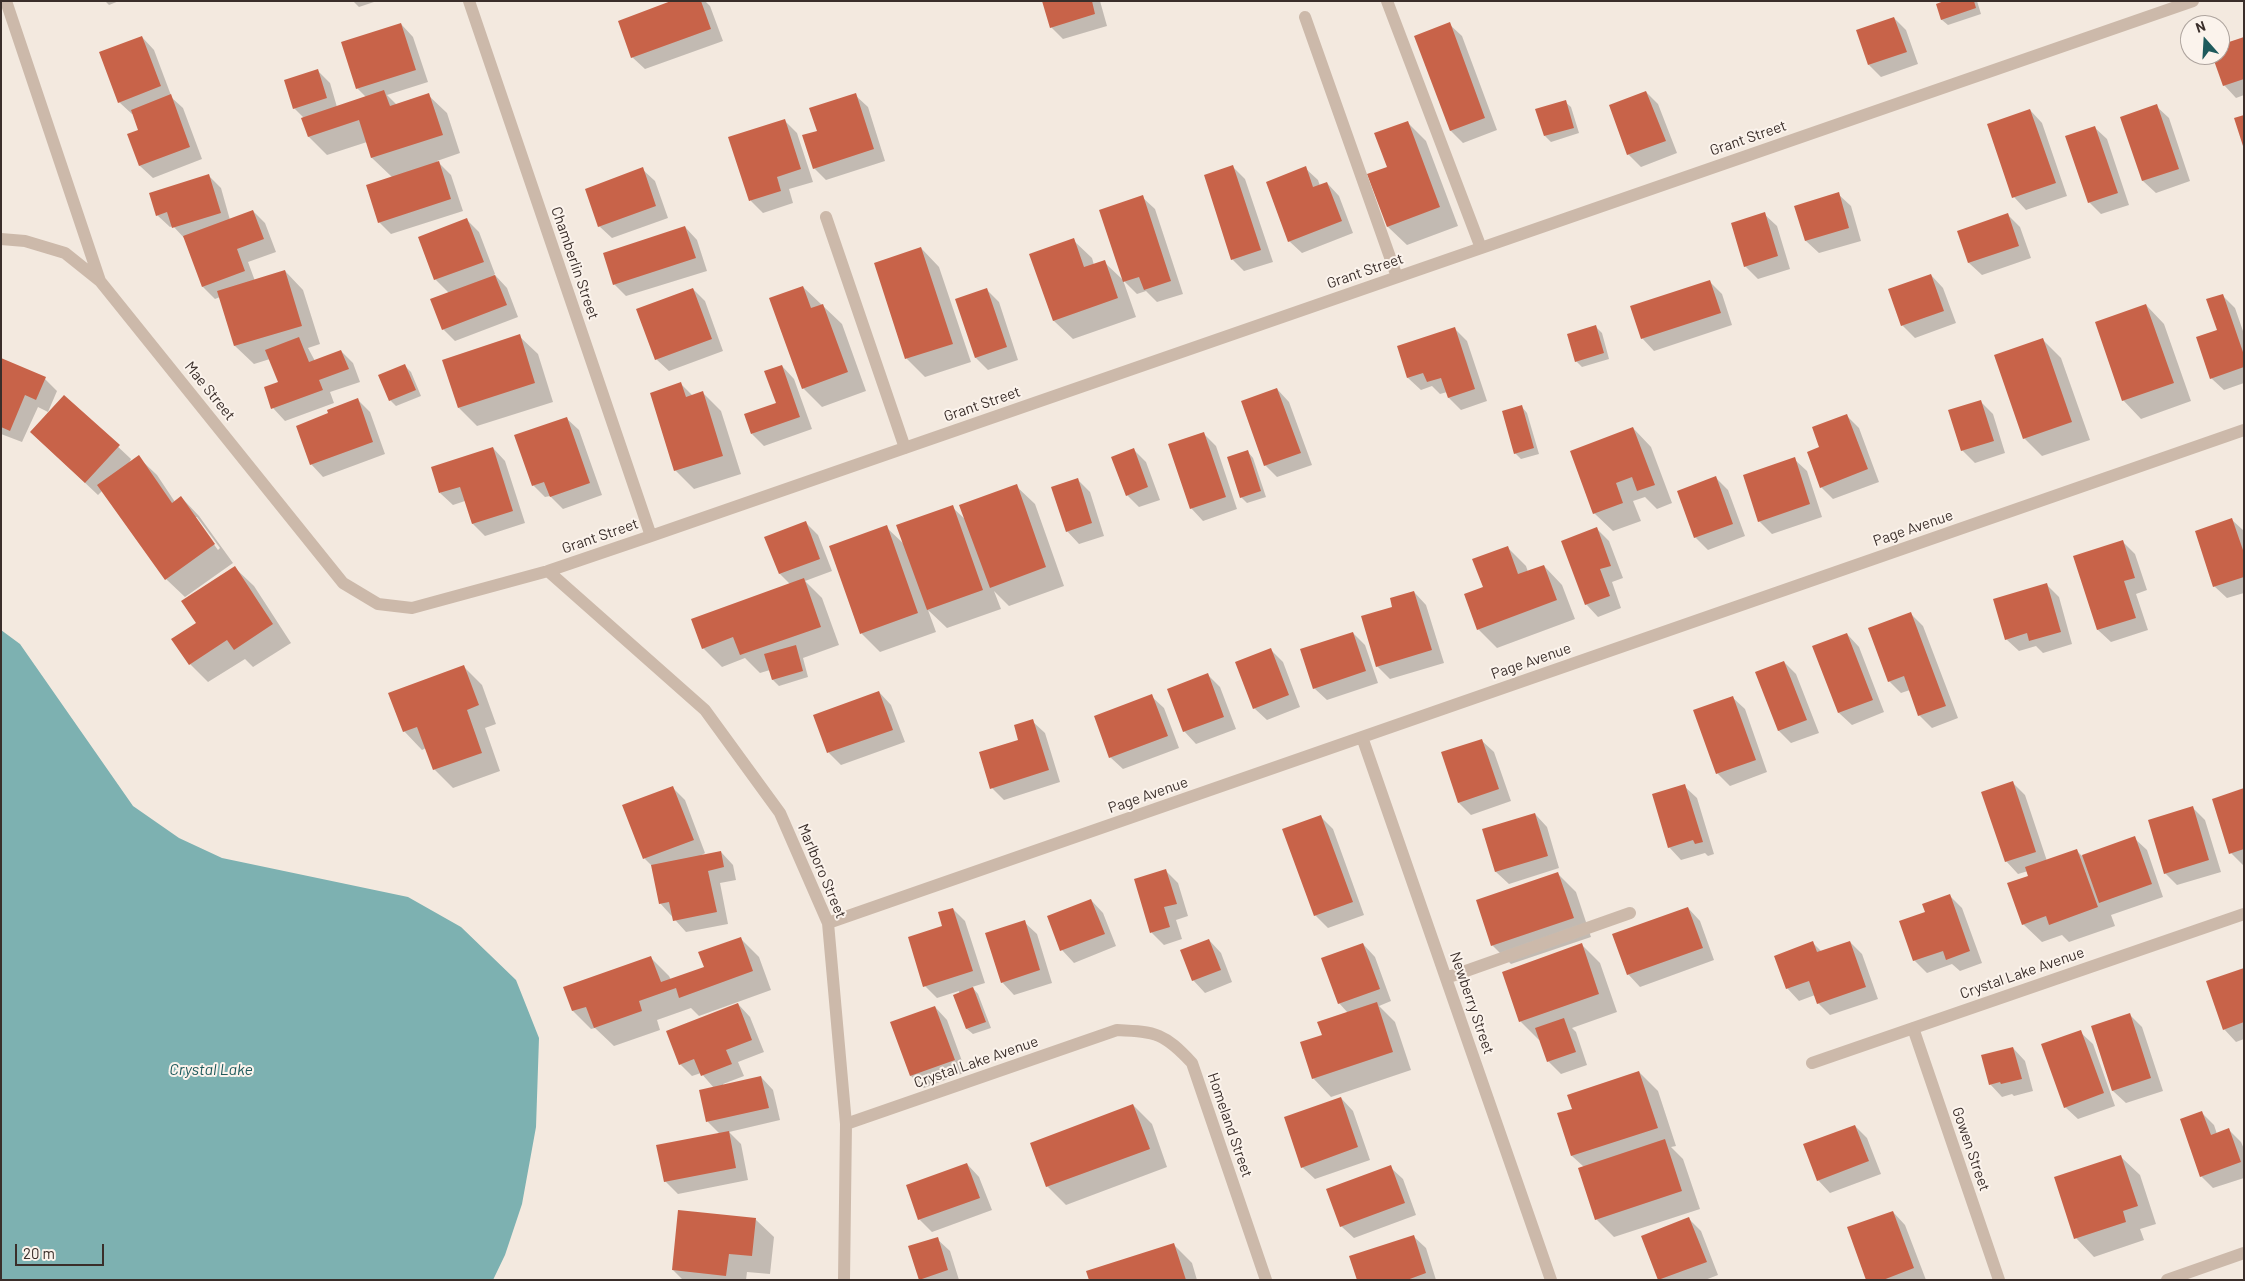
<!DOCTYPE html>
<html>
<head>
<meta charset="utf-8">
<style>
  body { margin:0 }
  #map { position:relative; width:2245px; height:1281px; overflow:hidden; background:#f3e9df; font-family:Barlow,sans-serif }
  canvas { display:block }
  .frame { position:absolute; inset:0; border:2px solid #3a2e2a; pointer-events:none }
  .north { position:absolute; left:2180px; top:15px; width:50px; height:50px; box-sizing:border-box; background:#fbf3ec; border:1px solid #aea49e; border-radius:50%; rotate:341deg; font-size:14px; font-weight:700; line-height:20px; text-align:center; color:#3a2e2a }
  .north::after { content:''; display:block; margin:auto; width:18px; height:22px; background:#1e5a5c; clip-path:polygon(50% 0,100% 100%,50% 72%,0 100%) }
  .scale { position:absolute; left:15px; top:1244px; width:89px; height:22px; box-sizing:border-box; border:2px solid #3a2e2a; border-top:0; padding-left:6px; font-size:15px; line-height:18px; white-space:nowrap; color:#3a2e2a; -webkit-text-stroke:4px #fbf3ec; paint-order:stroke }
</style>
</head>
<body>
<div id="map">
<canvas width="2245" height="1281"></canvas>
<div class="frame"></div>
<div class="north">N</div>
<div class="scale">20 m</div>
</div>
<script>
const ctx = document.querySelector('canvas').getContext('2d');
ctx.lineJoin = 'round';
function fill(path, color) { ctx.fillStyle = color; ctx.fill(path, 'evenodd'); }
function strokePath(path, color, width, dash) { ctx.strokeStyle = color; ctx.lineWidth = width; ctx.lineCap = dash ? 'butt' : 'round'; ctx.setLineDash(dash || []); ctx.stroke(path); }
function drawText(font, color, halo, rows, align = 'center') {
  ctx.font = font + ' Barlow,sans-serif'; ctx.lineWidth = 4; ctx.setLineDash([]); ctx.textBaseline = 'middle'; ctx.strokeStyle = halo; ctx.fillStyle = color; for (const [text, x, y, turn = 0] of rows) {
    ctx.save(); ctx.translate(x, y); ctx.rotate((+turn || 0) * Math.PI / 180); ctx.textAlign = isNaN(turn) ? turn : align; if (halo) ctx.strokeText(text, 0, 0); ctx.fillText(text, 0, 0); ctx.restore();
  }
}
const water = new Path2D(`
  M1 630 20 644 133 806 179 838 222 858 408 897 461 927 516 980 539 1038 536 1127 522 1204 505 1255 493 1280H1Z`);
const shadow = new Path2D(`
  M105 1H119L109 5Z
  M353 1H377L359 7Z
  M675 1H705L710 6 723 41 645 69 632 57Z
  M1044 1H1100L1107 26 1063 39 1051 27Z
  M1947 1H1977L1981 14 1948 25 1942 20 1937 5Z
  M1894 18 1906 30 1918 64 1881 77 1869 65Z
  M401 24 413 37 428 82 387 95 397 105 428 95 447 113 460 153 437 161 451 175 463 211 391 234 379 222 392 177 372 158 367 142 327 155 309 137 304 118 294 108 317 70 330 83 337 107 366 97 357 88Z
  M1449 24 1462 36 1497 130 1463 143 1451 131Z
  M142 37 154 50 172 98 183 108 202 159 153 178 140 166 129 134 140 131 134 114H132L119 102Z
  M2244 39V95L2236 98 2224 85 2214 55H2220V47Z
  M1646 92 1658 104 1677 153 1641 167 1628 154Z
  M855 95 868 107 885 161 826 180 814 168 818 132Z
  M1565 102 1571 107 1579 133 1551 142 1545 136Z
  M2156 106 2169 118 2190 181 2156 193 2143 181 2122 118Z
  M2030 110 2042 123 2067 196 2026 210 2014 197Z
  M784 120 797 133 813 182 789 189 793 203 763 213 751 201 730 138Z
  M1407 122 1426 141 1458 226 1407 245 1388 227 1389 168Z
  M2094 127 2107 139 2129 205 2101 214 2089 202Z
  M1233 167 1245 179 1273 262 1244 271 1232 259Z
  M1305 168 1318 180 1320 186 1327 183 1339 196 1353 233 1302 253 1289 241Z
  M642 169 655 181 668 218 612 238 599 226Z
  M209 176 221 188 230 220 253 211 265 223 276 252 248 262 255 281 285 271 303 290 320 344 308 348 315 361 341 351 353 363 360 382 330 392 334 403 285 421 273 408 279 383 270 359 254 364 235 346 220 297 215 299 203 287 186 240 173 226 170 227 157 215Z
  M1838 194 1851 206 1861 241 1819 253 1806 241 1796 206Z
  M1142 197 1155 209 1183 294 1157 302 1146 291 1137 294 1124 281Z
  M1764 214 1777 226 1790 269 1758 279 1745 266Z
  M2008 215 2020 227 2031 258 1982 275 1969 263 1959 231Z
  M467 220 479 232 495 274H494L507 288 518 317 455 341 443 329 449 293 435 279Z
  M685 227 697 240 707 271 626 296 614 284Z
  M1073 240 1092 258 1094 265 1104 262 1123 280 1136 317 1073 339 1054 321 1031 254Z
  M921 248 939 267 971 362 925 377 907 359 875 263Z
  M1931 275 1943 288 1956 323 1915 338 1902 325Z
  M1709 281 1722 294 1732 325 1654 351 1642 338Z
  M803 287 842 324 866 391 822 407 803 388Z
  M693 289 705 301 723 351 669 371 656 359Z
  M987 290 999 302 1018 360 988 370 976 358Z
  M2222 295 2235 308 2244 334V383L2224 390 2211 378Z
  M2146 305 2164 324 2191 401 2141 419 2123 400Z
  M1596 327 1602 333 1609 359 1582 367 1576 361Z
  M1455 329 1467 341 1487 401 1461 410 1449 398 1447 392 1440 394 1432 386 1421 390 1408 378 1398 347Z
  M519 336 538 354 553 402 477 426 459 408Z
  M2043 340 2061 358 2090 440 2042 456 2024 438Z
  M1 360 45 379 57 391 48 412 38 407 22 442 1 434Z
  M405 366 411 372 421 396 396 406 390 400Z
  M782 366 794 379 812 429 764 446 752 434 777 404Z
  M681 384 693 396 703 393 721 411 741 474 694 489 675 470Z
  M1277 389 1289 402 1312 465 1277 477 1265 465Z
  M65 397 131 459 128 465 138 457 157 475 175 502 181 497 199 516 233 563 185 597 166 579 103 490 98 495 31 432ZM194 517H197L220 548 218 550Z
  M358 400 370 412 385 454 323 477 311 464 330 414Z
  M1980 401 1993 414 2005 453 1975 463 1962 450Z
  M1522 407 1527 413 1539 454 1521 459 1515 453Z
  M1847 416 1859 428 1879 482 1833 499 1821 487 1820 448Z
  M566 418 579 430 602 495 563 509 550 496 545 497 533 485Z
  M1633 428 1651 447 1672 503 1657 509 1645 497 1633 501 1641 521 1613 531 1594 513Z
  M1204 434 1216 446 1237 509 1203 521 1191 508Z
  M493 448 505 461 525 523 485 536 473 524 465 501 453 505 440 493Z
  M1134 450 1146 462 1160 500 1139 507 1127 495Z
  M1248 452 1253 458 1266 497 1247 503 1241 497Z
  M1794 459 1807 471 1822 517 1772 534 1759 521Z
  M1716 478 1728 490 1745 536 1708 550 1695 537Z
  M1078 480 1090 492 1104 536 1079 544 1067 531Z
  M1016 486 1035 504 1064 586 1009 606 994 591 1001 609 947 628 928 610 936 632 880 652 862 634 830 547 886 527 905 545 952 507 967 521Z
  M2232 520 2244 531V593L2227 598 2214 586Z
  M806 523 818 535 832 571 805 581 822 598 839 645 803 658 808 677 779 686 773 680 770 670 760 673 745 658 722 667 703 648 790 584 780 574 766 538Z
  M1597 529 1609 541 1623 578 1612 582 1621 608 1598 617 1586 604Z
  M2123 542 2135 554 2147 590 2136 594 2148 630 2111 642 2098 630 2075 557Z
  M1508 548 1526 566 1528 572 1544 566 1562 585 1575 619 1497 648 1478 629 1484 587Z
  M235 568 254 586 291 643 253 667 245 659 208 682 190 664 198 623Z
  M2046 584 2059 597 2072 644 2043 653 2036 646 2019 651 2006 639Z
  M1414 592 1426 605 1444 663 1390 679 1377 666Z
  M1911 614 1923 626 1958 718 1932 728 1919 715 1910 690 1901 693 1889 681Z
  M1353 633 1365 645 1378 683 1327 700 1314 688Z
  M1847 634 1859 647 1884 712 1852 725 1839 713 1814 647Z
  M1271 650 1283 662 1300 707 1267 720 1254 708Z
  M1784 662 1796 674 1819 733 1791 743 1779 731 1757 673Z
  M464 667 482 685 496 724 485 728 500 771 453 788 434 769 426 748 422 750 404 731Z
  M1208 675 1220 687 1236 729 1196 744 1184 731Z
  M879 692 891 705 905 742 841 765 829 753 815 716Z
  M1151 696 1164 708 1179 748 1123 769 1110 757Z
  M1732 697 1745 709 1767 772 1730 786 1717 773Z
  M1032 721 1045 733 1060 782 1004 800 992 788Z
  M1481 740 1494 752 1511 801 1471 815 1459 803Z
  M2013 783 2025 795 2047 861 2076 850 2082 856 2134 838 2147 850 2163 897 2111 915 2115 926 2069 942 2062 935 2042 942 2023 924 2030 877 2028 871 2018 874 2006 861Z
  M1684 786 1697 798 1714 854 1708 856 1705 853 1681 860 1669 847Z
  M673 788 685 800 705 853 700 856 721 852 733 865 736 880 720 883 728 924 686 932 660 903 653 867 645 859 624 806Z
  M2244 790V865H2243L2231 853Z
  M2193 808 2205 820 2221 872 2177 885 2165 873Z
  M1535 814 1547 827 1559 868 1509 884 1496 872 1483 830Z
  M1320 816 1333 829 1364 915 1328 928 1315 915Z
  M1166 871 1178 883 1188 916 1176 920 1182 939 1164 945 1152 933 1136 880Z
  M1558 874 1576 892 1591 937 1511 964 1492 945Z
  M1950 896 1962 908 1982 963 1960 971 1952 964 1927 973 1914 960 1927 912Z
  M1091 900 1103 913 1116 946 1074 963 1062 950Z
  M1688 908 1700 921 1714 960 1640 987 1628 974Z
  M953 909 965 921 985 983 972 987 978 994 991 1028 973 1034 967 1029 959 991 937 998 925 986 944 927Z
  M1024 922 1037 934 1052 983 1014 995 1002 982Z
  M740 938 759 957 771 990 699 1016 691 1008 657 1020 660 1030 614 1046 595 1028 591 1029 573 1011 565 988 651 958 669 976 671 980 705 968Z
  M1209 940 1221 953 1232 982 1205 993 1193 980Z
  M1850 942 1862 954 1878 999 1830 1015 1818 1003 1815 995 1799 1001 1787 988 1813 943 1822 952Z
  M1363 944 1375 957 1391 1001 1379 1006 1395 1022 1411 1070 1331 1097 1313 1078 1324 1036 1348 1013 1339 1003Z
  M1582 945 1600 963 1617 1012 1572 1028 1576 1032 1587 1065 1561 1074 1548 1061 1541 1039 1539 1040 1520 1021Z
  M2244 969V1039L2236 1042 2224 1029Z
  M738 1004 750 1017 764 1052 738 1062 744 1076 723 1084 724 1086 761 1077 773 1090 780 1120 729 1132 741 1144 748 1180 678 1194 665 1181 720 1134 708 1122 714 1088 701 1073 692 1076 680 1064Z
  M935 1007 947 1020 966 1072 924 1088 911 1076 892 1023Z
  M2130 1015 2142 1027 2163 1091 2126 1103 2113 1091 2093 1027Z
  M2080 1032 2093 1044 2115 1106 2078 1119 2065 1107Z
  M2013 1048 2025 1061 2033 1091 2014 1096 2012 1094 2002 1097 1990 1084Z
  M1639 1072 1658 1091 1676 1146 1671 1147 1683 1159 1700 1209 1614 1237 1596 1219 1584 1167 1572 1156 1559 1114 1573 1110Z
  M1341 1098 1353 1111 1370 1160 1315 1179 1302 1167Z
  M1133 1105 1152 1124 1167 1167 1066 1205 1047 1186Z
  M2202 1113 2214 1125 2217 1134 2229 1130 2241 1142 2244 1149V1178L2213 1188 2201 1176Z
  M1855 1126 1867 1138 1881 1174 1830 1193 1818 1180Z
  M2121 1157 2140 1175 2156 1224 2140 1229 2144 1240 2094 1257 2076 1238Z
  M967 1164 979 1177 992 1210 932 1232 919 1219Z
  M1390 1167 1403 1179 1416 1215 1354 1238 1341 1226Z
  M1893 1212 1905 1225 1926 1280H1868Z
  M755 1219 774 1237 770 1274 747 1272 746 1280H683L673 1270Z
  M1689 1219 1701 1231 1718 1275 1705 1280H1659L1642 1237Z
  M1413 1236 1426 1248 1436 1280H1359Z
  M937 1239 950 1251 959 1280 920 1279Z
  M1173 1244 1192 1263 1197 1280H1090Z`);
const building = new Path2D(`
  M671 1H701L711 29 631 58 618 21Z
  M1042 1H1092L1095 14 1050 28Z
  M1944 1H1974L1976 8 1941 20 1936 4Z
  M1894 17 1907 52 1868 65 1856 30Z
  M1450 22 1485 118 1450 131 1414 36Z
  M401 23 416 70 356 89 341 42Z
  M142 36 161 86 118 103 99 52Z
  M2244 37V79L2223 86 2212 55H2220V45Z
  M318 69 327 98 293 109 284 80Z
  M384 90 390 106 429 93 443 135 371 158 359 120 308 137 301 118Z
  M1646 91 1666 141 1627 155 1609 105Z
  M856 93 874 149 813 169 802 135 817 131 809 108Z
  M171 94 190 147 139 166 127 134 138 130 131 110Z
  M1566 100 1574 128 1544 136 1535 109Z
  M2157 104 2179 169 2142 181 2120 117Z
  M2030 109 2056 183 2012 198 1987 124Z
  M2244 115V146H2243L2234 118Z
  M785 119 801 169 777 177 781 191 749 201 728 137Z
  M1408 121 1440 207 1387 227 1367 174 1387 167 1374 133Z
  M2095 126 2118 193 2088 203 2065 136Z
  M439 161 451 199 378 223 366 185Z
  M1233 165 1261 250 1231 260 1204 175Z
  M1306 166 1313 187 1327 182 1342 221 1288 242 1266 182Z
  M643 167 656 206 598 227 585 189Z
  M209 174 221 213 172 228 167 212 156 216 149 193Z
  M1839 192 1849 228 1805 241 1794 206Z
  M1143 195 1171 281 1144 290 1139 277 1123 282 1099 210Z
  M253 210 264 239 237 249 245 271 202 287 183 236Z
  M1765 212 1778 256 1744 267 1731 223Z
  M2008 213 2019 246 1968 263 1957 231Z
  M467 218 484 262 434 280 418 237Z
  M685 226 696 258 613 285 603 253Z
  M1074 238 1084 267 1105 260 1118 298 1053 321 1029 254Z
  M921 247 953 344 905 359 874 263Z
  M285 270 302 326 234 346 217 291Z
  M1931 274 1944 311 1901 326 1888 289Z
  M495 275 507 305 442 330 430 299Z
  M1710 280 1721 313 1641 339 1630 306Z
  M803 286 811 308 823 304 848 372 802 389 769 298Z
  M693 288 712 339 655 360 636 309Z
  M987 288 1007 347 975 358 955 299Z
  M2223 294 2244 355V367L2210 379 2196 337 2217 330 2206 299Z
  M2146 304 2174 383 2122 401 2095 322Z
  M1596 325 1604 353 1575 362 1567 334Z
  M1455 327 1475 389 1448 398 1441 378 1427 382 1423 373 1407 378 1397 346Z
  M520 334 535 383 458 408 442 360Z
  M299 337 309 362 341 350 349 369 319 380 323 390 271 409 264 387 278 382 265 350Z
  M2043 338 2072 422 2023 439 1994 355Z
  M1 358 46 377 36 400 25 395 10 431 1 427Z
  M405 364 416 390 389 401 378 375Z
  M782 365 800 417 751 434 744 414 776 403 764 371Z
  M681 382 686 397 703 391 723 456 674 471 650 393Z
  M1277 388 1301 453 1264 466 1241 401Z
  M64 395 120 445 85 483 30 432Z
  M358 398 373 442 310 465 296 426 328 413 327 410Z
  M1981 400 1994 441 1961 451 1948 410Z
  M1522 405 1534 448 1514 454 1502 411Z
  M1847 414 1868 469 1820 488 1807 452 1819 447 1812 427Z
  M567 417 590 483 550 497 544 482 532 486 514 435Z
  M1633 427 1655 485 1637 491 1632 477 1616 483 1623 503 1593 514 1570 451Z
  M1204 432 1226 497 1190 509 1168 444Z
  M493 447 513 511 472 524 460 487 439 493 431 467Z
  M1134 448 1148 487 1126 496 1111 457Z
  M1248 450 1261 491 1240 498 1227 457Z
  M139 455 172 503 181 496 215 544 165 580 97 485Z
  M1795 457 1810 504 1758 522 1743 475Z
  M1716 476 1733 524 1694 538 1677 491Z
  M1078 478 1092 523 1066 532 1051 487Z
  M1017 484 1046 567 990 588 959 505Z
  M953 505 983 590 927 610 896 525Z
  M2232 518 2244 553V577L2213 587 2195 531Z
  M806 521 820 559 779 574 764 537Z
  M887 525 918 613 860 634 829 546Z
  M1597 527 1611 566 1600 569 1610 596 1585 605 1561 541Z
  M2123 540 2135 578 2124 581 2136 618 2097 630 2073 556Z
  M1508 546 1518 574 1544 565 1557 600 1477 630 1464 594 1483 587 1472 559Z
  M235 566 273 624 234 650 227 640 189 665 171 639 196 623 181 601Z
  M804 578 821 627 740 655 733 637 702 649 691 619Z
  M2047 583 2061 632 2029 641 2027 633 2005 640 1993 599Z
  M1414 591 1432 650 1376 667 1361 616 1392 607 1390 598Z
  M1911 612 1946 706 1918 716 1904 676 1888 682 1868 628Z
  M1353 632 1366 671 1313 689 1300 649Z
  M1847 633 1873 700 1838 713 1812 646Z
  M796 645 803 671 772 680 764 654Z
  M1271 648 1289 695 1253 709 1235 662Z
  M1784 661 1807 720 1778 731 1755 672Z
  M464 665 479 705 467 710 482 753 433 770 417 727 403 732 388 693Z
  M1208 673 1224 717 1183 732 1167 689Z
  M879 691 893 730 827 753 813 715Z
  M1152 694 1168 736 1109 758 1094 716Z
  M1733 696 1756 760 1716 774 1693 710Z
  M1033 719 1049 770 990 789 979 752 1018 740 1014 725Z
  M1482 739 1499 789 1458 803 1441 752Z
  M2013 781 2036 852 2005 862 1981 792Z
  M1685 784 1703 842 1695 844 1693 840 1668 848 1652 794Z
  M673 786 694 840 643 859 622 805Z
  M2244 788V849L2229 854 2212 799Z
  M2193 806 2209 860 2164 874 2148 820Z
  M1535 813 1548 856 1495 872 1482 829Z
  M1321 815 1353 902 1314 916 1282 829Z
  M2135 836 2152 884 2099 903 2082 855Z
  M2077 849 2098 907 2049 925 2046 916 2022 925 2007 883 2028 876 2025 867Z
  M721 851 724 867 708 871 717 912 673 921 669 902 659 904 651 865Z
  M1166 869 1177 904 1164 907 1170 927 1150 933 1134 879Z
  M1558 872 1574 918 1491 946 1476 900Z
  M1950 894 1970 951 1946 960 1943 951 1913 961 1899 921 1925 912 1922 904Z
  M1091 899 1105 934 1060 951 1047 916Z
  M1688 907 1703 948 1627 975 1612 934Z
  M953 908 973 971 923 987 908 937 942 926 938 912Z
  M1025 920 1040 970 1001 983 985 933Z
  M741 937 753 971 679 998 676 988 639 1001 642 1011 594 1028 586 1007 572 1011 563 987 651 956 661 982 704 967 698 952Z
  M1209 939 1221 970 1192 981 1180 950Z
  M1813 941 1817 952 1850 941 1866 987 1817 1004 1809 981 1786 989 1774 956Z
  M1363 943 1380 989 1338 1004 1321 958Z
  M1582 943 1599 994 1519 1022 1502 972Z
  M2244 968V1022L2223 1030 2206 981Z
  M973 987 986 1022 966 1029 953 995Z
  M1377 1002 1393 1052 1312 1079 1300 1042 1322 1035 1317 1022Z
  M738 1003 752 1040 726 1050 732 1064 701 1076 694 1059 679 1065 666 1031Z
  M935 1006 955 1060 910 1076 890 1022Z
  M2130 1013 2151 1078 2112 1091 2091 1026Z
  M1564 1018 1576 1052 1547 1062 1535 1028Z
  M2081 1030 2104 1093 2064 1108 2041 1044Z
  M2013 1047 2022 1079 2001 1084 2000 1082 1989 1085 1981 1055Z
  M1639 1071 1658 1128 1571 1156 1557 1113 1572 1109 1567 1095Z
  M761 1076 769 1108 706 1122 699 1090Z
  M1341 1097 1358 1147 1301 1168 1284 1117Z
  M1133 1104 1150 1149 1046 1187 1030 1143Z
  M2202 1111 2211 1135 2229 1128 2241 1162 2200 1177 2180 1119Z
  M1855 1125 1869 1161 1817 1181 1803 1144Z
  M729 1131 736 1168 664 1182 656 1145Z
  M1665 1139 1682 1191 1595 1220 1578 1168Z
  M2121 1155 2138 1206 2123 1211 2126 1222 2074 1239 2054 1177Z
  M967 1163 980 1198 918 1220 906 1185Z
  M1391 1165 1405 1203 1340 1227 1326 1189Z
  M678 1210 756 1218 752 1256 729 1254 726 1276 672 1270Z
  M1893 1211 1914 1268 1883 1280H1866L1847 1227Z
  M1689 1217 1707 1262 1658 1280 1641 1236Z
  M1414 1235 1426 1273 1407 1280H1357L1349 1256Z
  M938 1237 948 1270 919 1280 908 1246Z
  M1174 1243 1186 1280H1089L1086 1271Z`);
const minor = new Path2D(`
  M6 1 100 281 343 583 378 604 412 608 548 571 651 536 2193 1
  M469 1 651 536
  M1387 1 1481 248
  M1305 17 1397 277
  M826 217 905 448
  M1 239 25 241 65 253 100 281
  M548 571 705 710 780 813 828 923 846 1124 844 1280
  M1362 737 1551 1280
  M828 923 2244 430
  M1446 978 1630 913
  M1913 1028 1999 1280
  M1812 1063 2244 914
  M846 1124 1117 1030C1157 1032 1164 1033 1192 1063L1266 1280
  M2167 1280 2244 1253`);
const streetNames = [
  ["Grant Street",1748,138,-19],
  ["Chamberlin Street",575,263,71],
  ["Grant Street",1365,271,-19],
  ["Mae Street",210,391,51],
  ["Grant Street",982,404,-19],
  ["Page Avenue",1913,528,-19],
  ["Grant Street",600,536,-19],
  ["Page Avenue",1531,661,-19],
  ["Page Avenue",1148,795,-19],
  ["Marlboro Street",822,871,67],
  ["Crystal Lake Avenue",2022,973,-19],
  ["Newberry Street",1472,1003,71],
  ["Crystal Lake Avenue",976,1062,-19],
  ["Homeland Street",1230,1125,71],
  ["Gowen Street",1971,1149,71]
];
const waterNames = [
  ["Crystal Lake",211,1070]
];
fill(water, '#7db1b1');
fill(shadow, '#0003');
fill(building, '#c86349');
strokePath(minor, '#ccb9aa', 12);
drawText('15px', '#3a2e2a', '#fbf3ec', streetNames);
drawText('italic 16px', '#1e5a5c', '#fbf3ec', waterNames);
</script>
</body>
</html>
